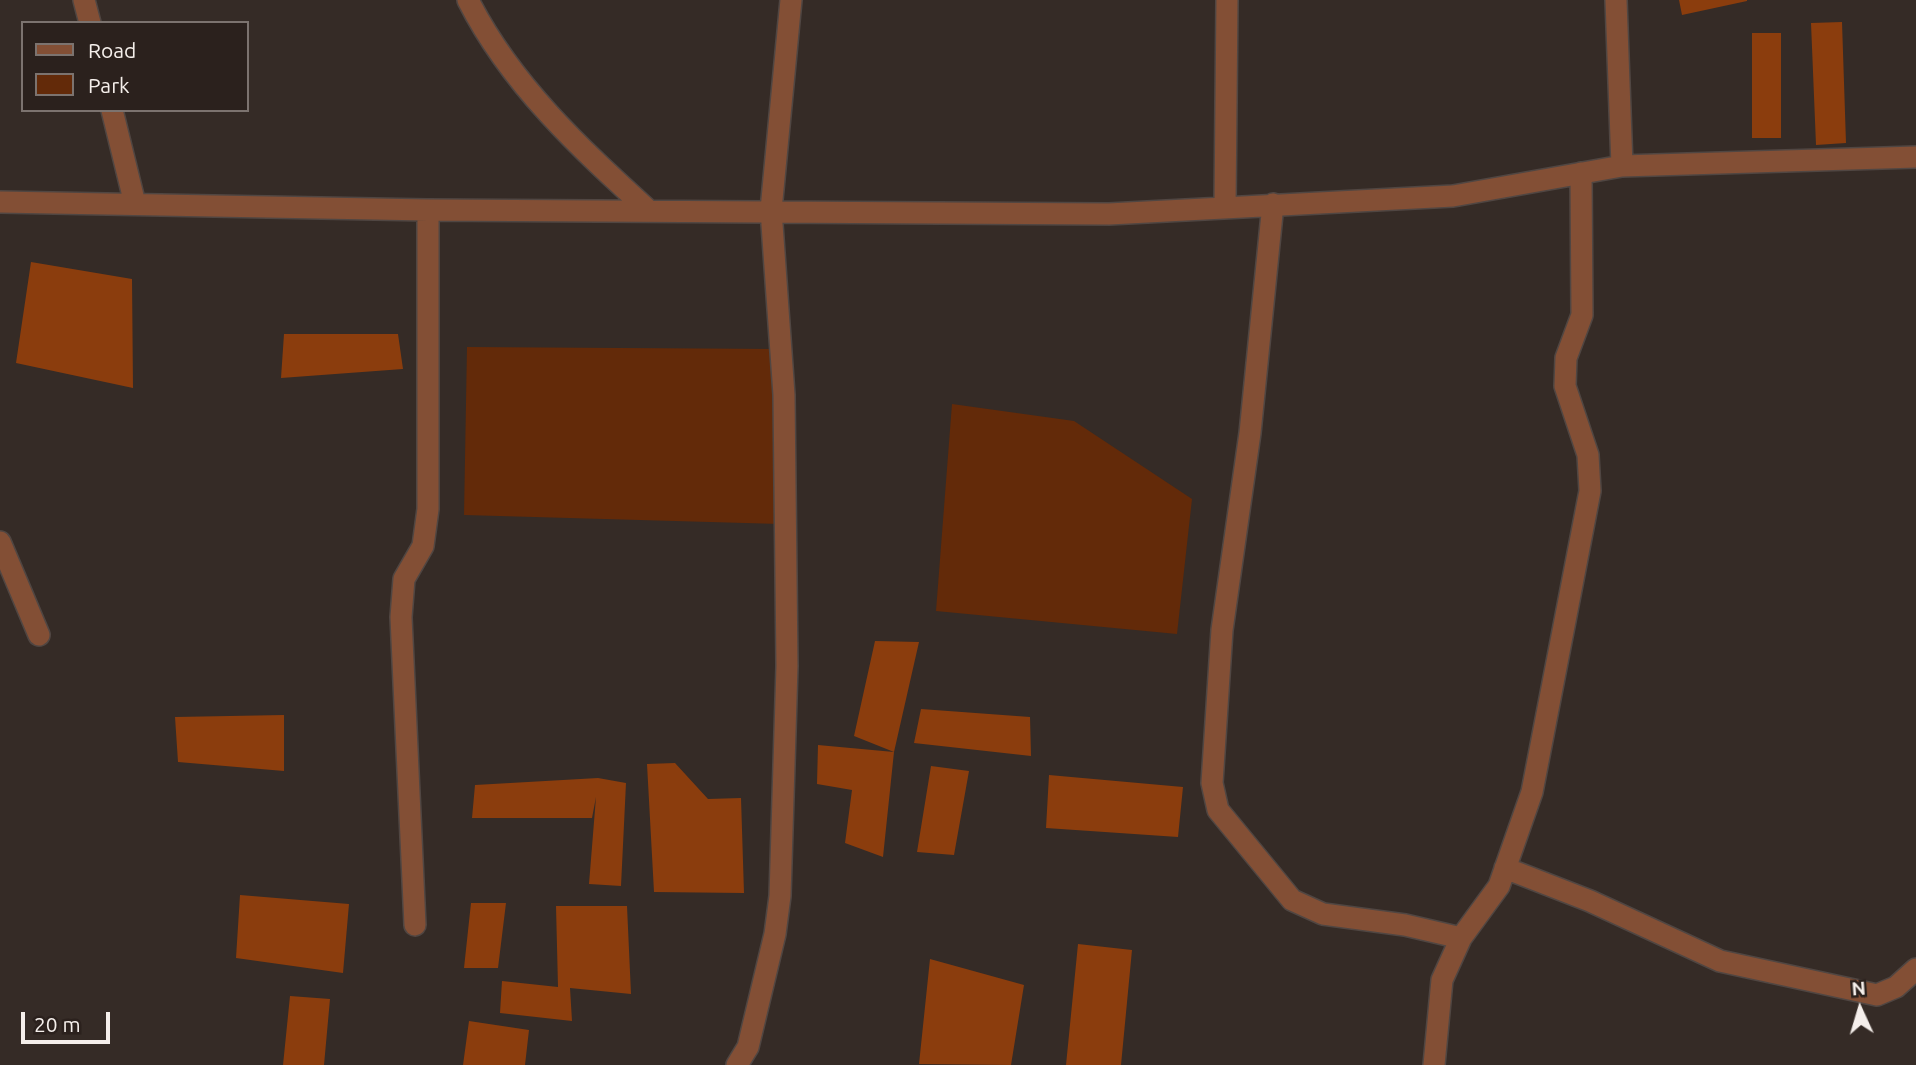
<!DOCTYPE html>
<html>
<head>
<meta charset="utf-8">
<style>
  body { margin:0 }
  #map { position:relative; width:1916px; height:1065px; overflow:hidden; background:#352b26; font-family:Ubuntu,sans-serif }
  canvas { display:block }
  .legend { position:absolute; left:21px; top:21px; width:228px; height:91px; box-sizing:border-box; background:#2b211d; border:2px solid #7c736f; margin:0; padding:9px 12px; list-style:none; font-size:21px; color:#f5efeb }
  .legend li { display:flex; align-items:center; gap:14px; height:35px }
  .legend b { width:35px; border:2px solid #7c736f }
  .north { position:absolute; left:1825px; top:974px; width:70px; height:70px; -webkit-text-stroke:5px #2b211d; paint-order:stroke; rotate:356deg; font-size:19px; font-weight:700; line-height:28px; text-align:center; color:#f5efeb }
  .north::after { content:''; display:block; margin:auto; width:24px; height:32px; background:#f5efeb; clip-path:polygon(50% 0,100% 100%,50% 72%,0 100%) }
  .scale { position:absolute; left:21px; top:1012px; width:89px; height:32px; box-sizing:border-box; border:4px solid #f5efeb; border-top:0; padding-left:9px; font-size:21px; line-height:24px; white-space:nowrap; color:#f5efeb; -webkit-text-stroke:5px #2b211d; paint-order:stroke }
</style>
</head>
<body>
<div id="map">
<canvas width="1916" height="1065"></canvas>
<ul class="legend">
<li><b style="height:9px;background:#834f35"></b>Road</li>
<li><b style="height:19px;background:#632a09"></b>Park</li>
</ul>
<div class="north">N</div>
<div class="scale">20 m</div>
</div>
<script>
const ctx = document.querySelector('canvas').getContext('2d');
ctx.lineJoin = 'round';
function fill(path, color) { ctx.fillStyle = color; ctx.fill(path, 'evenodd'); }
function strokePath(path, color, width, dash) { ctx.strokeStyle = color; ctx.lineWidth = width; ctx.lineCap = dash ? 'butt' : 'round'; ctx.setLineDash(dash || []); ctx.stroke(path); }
const green = new Path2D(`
  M467 347 777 349 780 524 464 515Z
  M952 404 1074 421 1192 499 1177 634 936 611Z`);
const building = new Path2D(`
  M1679 0H1747V1L1682 15Z
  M1842 22 1846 143 1816 145 1811 23Z
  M1752 33H1781V138H1752Z
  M31 262 132 279 133 388 16 363Z
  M284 334H398L403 369 281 378Z
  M875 641 919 642 894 752 854 736Z
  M921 709 1030 717 1031 756 914 743Z
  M284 715V771L178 762 175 717Z
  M818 745 894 752 883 857 845 843 852 790 817 784Z
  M675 763 708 799 741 798 744 893 654 892 647 764Z
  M931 766 969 771 954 855 917 852Z
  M1049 775 1183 787 1178 837 1046 828Z
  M598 778 626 783 621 886 589 884 596 797 592 818H472L475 785Z
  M240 895 349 904 343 973 236 958Z
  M471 903H506L498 968H464Z
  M556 906H627L631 994 570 988 572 1021 500 1013 502 981 558 987Z
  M1078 944 1132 950 1121 1065H1066Z
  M930 959 1024 985 1011 1065 919 1064Z
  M290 996 330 999 324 1065H283Z
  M469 1021 529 1030 525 1065H463Z`);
const minor = new Path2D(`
  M84 0 90 23
  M468 0C511 85 580 148 649 211
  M1616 0 1622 166
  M112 110 135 204
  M0 202 428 210 1109 214 1453 196 1622 166 1916 157
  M1273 204 1250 433 1222 630 1212 783 1218 810 1292 900 1323 914 1405 925 1461 938
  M1225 206 1227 0
  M0 542 39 635
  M1505 868 1590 901 1720 961 1877 995 1896 987 1916 969
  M415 925 401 617 404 579 423 546 428 509V210
  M737 1065 748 1047 775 934 780 896 787 666 784 395 771 210 791 0
  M1434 1065 1442 980 1461 938 1499 886 1532 792 1590 491 1588 455 1565 386 1566 358 1582 315 1581 173`);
fill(green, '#632a09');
fill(building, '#8b3d0d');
strokePath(minor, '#504642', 24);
strokePath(minor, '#834f35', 21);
</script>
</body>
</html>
